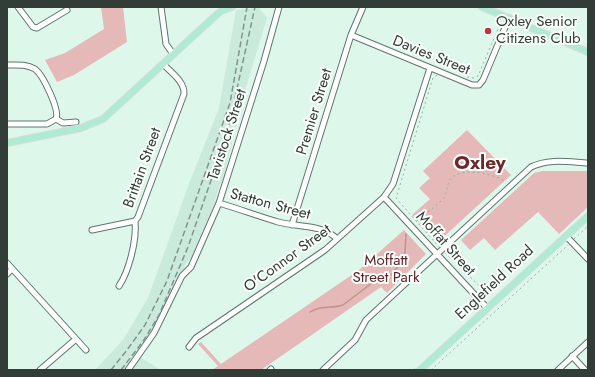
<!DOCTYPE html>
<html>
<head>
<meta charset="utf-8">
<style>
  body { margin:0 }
  #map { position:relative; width:595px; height:377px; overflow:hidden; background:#def7eb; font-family:Jost,sans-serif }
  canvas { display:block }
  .frame { position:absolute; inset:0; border:8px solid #333d38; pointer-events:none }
</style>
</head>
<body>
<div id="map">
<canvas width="595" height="377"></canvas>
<div class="frame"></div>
</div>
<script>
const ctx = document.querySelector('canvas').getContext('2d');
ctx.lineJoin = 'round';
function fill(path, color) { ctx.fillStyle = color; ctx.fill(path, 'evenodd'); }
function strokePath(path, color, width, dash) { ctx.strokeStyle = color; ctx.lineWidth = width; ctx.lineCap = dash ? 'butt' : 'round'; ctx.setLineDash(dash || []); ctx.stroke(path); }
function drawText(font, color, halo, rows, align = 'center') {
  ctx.font = font + ' Jost,sans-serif'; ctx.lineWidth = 4; ctx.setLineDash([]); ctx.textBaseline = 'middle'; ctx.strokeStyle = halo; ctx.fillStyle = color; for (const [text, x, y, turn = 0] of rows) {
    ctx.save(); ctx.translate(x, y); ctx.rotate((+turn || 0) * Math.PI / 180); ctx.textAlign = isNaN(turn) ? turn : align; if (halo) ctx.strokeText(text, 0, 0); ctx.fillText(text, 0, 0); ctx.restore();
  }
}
const built = new Path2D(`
  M259 8 267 18 242 101 226 168 212 209 191 258 186 263 182 273 185 275 171 307 157 332 140 357 159 369 95 370 123 340 148 298 190 181 219 108 236 10Z`);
const green = new Path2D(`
  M101 7H123L127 42 74 75 57 82 45 60 65 53 104 29Z
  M467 130 511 175 437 243 412 215 430 199 419 188 430 178 423 171Z
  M542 171H588V207L559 234 538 212 495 250 484 238 470 250 461 240 534 173Z
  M404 230 426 254 387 293 381 287 261 370H212L218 366 198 344 201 342 221 364 359 270Z`);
const stream = new Path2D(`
  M310 312C320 305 331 309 343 305L376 280 386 279 392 274 403 260 405 252 406 234`);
const path = new Path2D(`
  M437 75 433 78 396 198 439 247
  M467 77 474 78 478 76 501 22
  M416 221C425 214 435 207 443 199 447 194 446 185 451 179 460 166 496 174 506 182
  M574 239 588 226
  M445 253 491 297
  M474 312 479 307
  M413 370 415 368
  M431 370 568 245`);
const minor = new Path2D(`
  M18 7 33 27 37 28 67 10
  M161 7 166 44 173 54
  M351 35 472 85H479L483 80 509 18
  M7 65C17 65 26 64 35 69 43 75 60 110 56 119
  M56 119 63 123 76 122
  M7 124H47L56 119
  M384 197 487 308
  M219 203C239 209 258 216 278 222 296 227 323 224 337 239
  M292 225 351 35 363 7
  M92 230 135 221
  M566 236 588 259
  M7 263 86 350
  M7 274 12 269
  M119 286C129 271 137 240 135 221L138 217 184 94C185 82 171 72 163 64
  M189 347 196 338 325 250 384 197 393 184 430 68
  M572 356 585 370
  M40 370 76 339
  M128 370 154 333 182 276 191 267 219 203 264 61 279 7
  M270 370 271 369
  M323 370 355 340 366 320 531 167C549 158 569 162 588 163
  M558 370 588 342`);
const major = new Path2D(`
  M482 7 588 52
  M7 143 81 128 103 119 214 17 221 11 232 7
  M420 370 588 216`);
const rail = new Path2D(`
  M111 370 127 350 145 325 167 281 230 103 247 7
  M121 370 144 340 159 315 188 247 227 134 255 7`);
const markers = [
  [488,31,4,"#c33344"]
];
const poiNames = [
  ["Oxley Senior",496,22],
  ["Citizens Club",496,39]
];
const streetNames = [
  ["Davies Street",431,56,22],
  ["Premier Street",315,112,-73],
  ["Tavistock Street",228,135,-72],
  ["Brittain Street",143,168,-70],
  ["Statton Street",270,205,15],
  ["Moffat Street",445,244,48],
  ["O'Connor Street",288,259,-36],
  ["Englefield Road",495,283,-43]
];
const parkNames = [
  ["Moffatt",386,261],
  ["Street Park",386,278]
];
const districtNames = [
  ["Oxley",480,164]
];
fill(built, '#caebdb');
fill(green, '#e5b9b8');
strokePath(stream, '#c39191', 1.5);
strokePath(minor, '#5f766b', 7);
strokePath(major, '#dadcdb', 8);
strokePath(path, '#9aada4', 1, [2, 3]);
strokePath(minor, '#fff', 5);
strokePath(major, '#adebd2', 6);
strokePath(rail, '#83948c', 1.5, [6, 3]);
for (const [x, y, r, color] of markers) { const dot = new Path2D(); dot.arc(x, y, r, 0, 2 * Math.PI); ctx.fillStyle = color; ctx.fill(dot); strokePath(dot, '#fafffc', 1.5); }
drawText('15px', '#333d38', '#fafffc', poiNames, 'left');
drawText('15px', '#333d38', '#fafffc', streetNames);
drawText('15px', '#622428', '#fafffc', parkNames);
drawText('bold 19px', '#6e282c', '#fafffc', districtNames);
</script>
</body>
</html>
